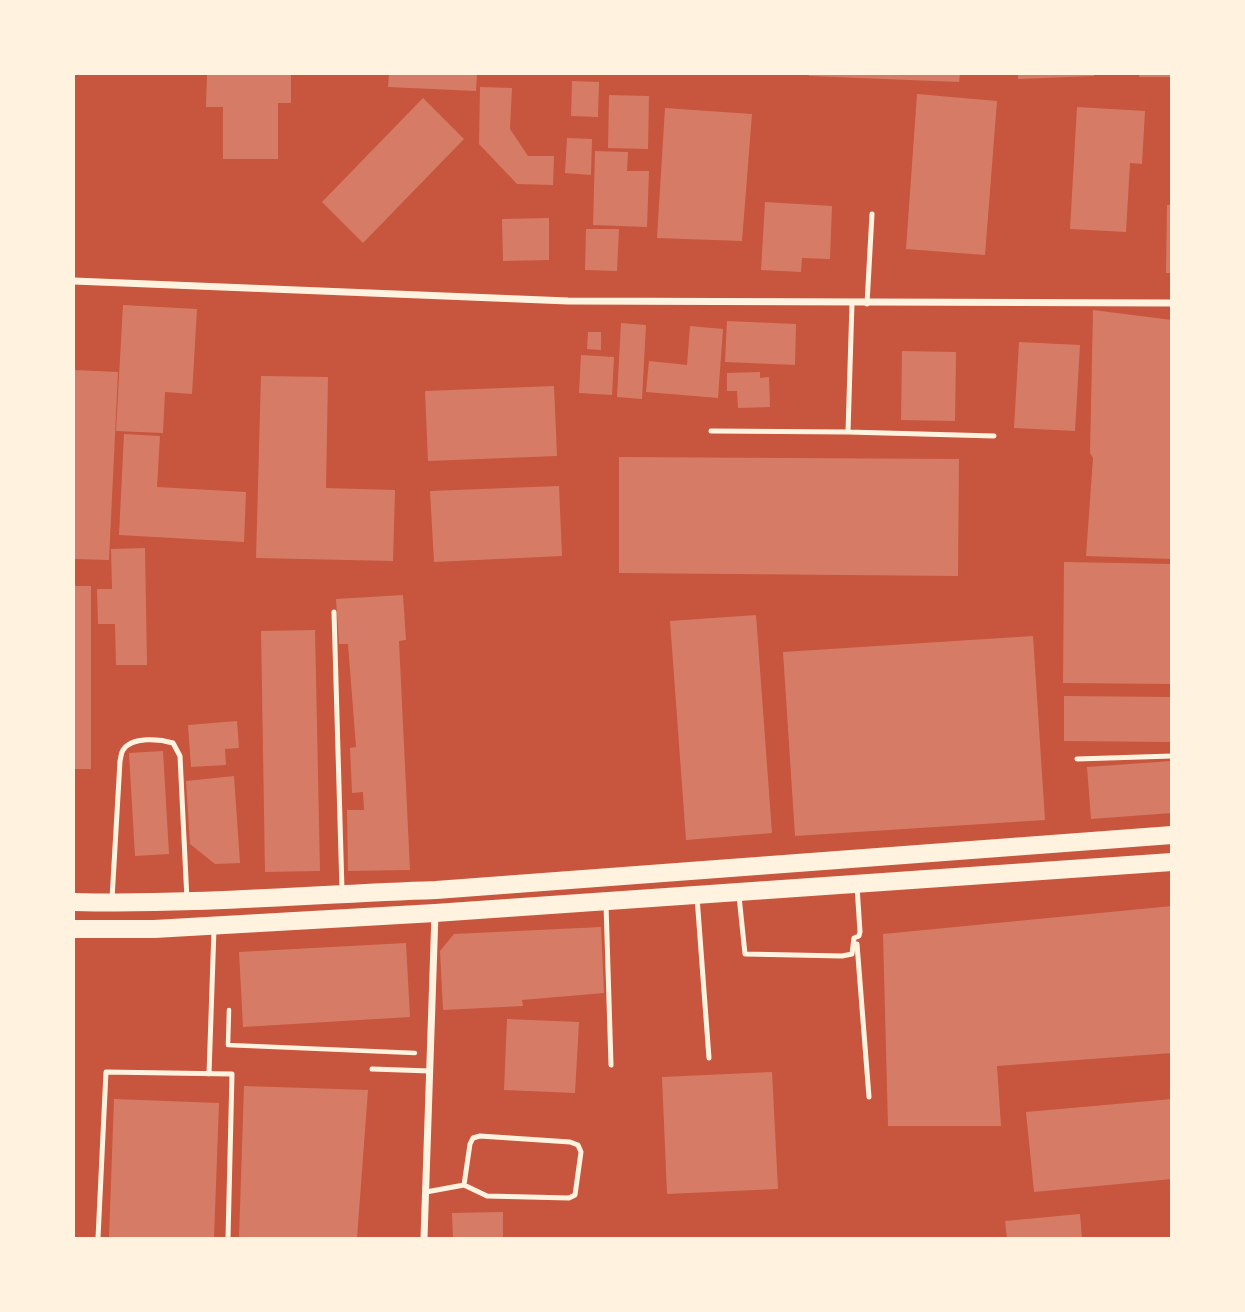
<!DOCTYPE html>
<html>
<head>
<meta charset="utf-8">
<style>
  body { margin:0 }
  #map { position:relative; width:1245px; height:1312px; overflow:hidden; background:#c8553d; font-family:"Work Sans",sans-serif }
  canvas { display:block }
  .frame { position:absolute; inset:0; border:75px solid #fff3e0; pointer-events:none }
</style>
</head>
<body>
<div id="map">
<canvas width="1245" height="1312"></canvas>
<div class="frame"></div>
</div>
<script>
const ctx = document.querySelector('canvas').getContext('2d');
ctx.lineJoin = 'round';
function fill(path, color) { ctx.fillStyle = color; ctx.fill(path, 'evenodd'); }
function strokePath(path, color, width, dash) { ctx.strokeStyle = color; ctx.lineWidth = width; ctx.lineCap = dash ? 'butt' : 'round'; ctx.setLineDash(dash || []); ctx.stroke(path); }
const building = new Path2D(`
  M207 74H291V103H278V159H223V107H206Z
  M389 74H477L476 91 388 87Z
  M809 74H960L959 82 809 76Z
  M1018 74H1094V76L1018 79Z
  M1139 74H1172V77H1139Z
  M572 81 599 82 598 117 571 116Z
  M480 87 512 88 510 129 528 156H554L553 185 517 184 479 144Z
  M917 94 997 101 985 255 906 249Z
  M609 95 649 96 648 149 608 148Z
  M423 98 464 139 363 243 322 202Z
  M1077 107 1145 111 1142 164 1130 163 1126 232 1070 229Z
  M665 108 752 114 742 241 657 238Z
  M567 138 592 139 591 175 565 173Z
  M595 151 628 152 627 171H649L647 227 593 225Z
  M765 202 832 206 830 259 802 258 801 272 761 270Z
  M1167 205H1172V273H1166Z
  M549 218V260L503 261 502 219Z
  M586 229H619L617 271 585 270Z
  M123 305 197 309 192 394 165 392 163 433 116 431Z
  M1093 310 1172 320V559L1086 556 1093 458 1090 453Z
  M727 321 796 324 795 365 725 362Z
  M621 323 646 325 642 399 617 397Z
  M690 326 723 329 718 398 646 392 649 361 687 365Z
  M588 332H601V350L587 349Z
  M1019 342 1080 345 1075 431 1014 428Z
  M902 351 956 352 955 421 901 420Z
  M581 355 614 357 612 395 579 393Z
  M74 370 118 372 109 560 74 559Z
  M760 372V378L769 377 770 407 738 408 737 391H727V373Z
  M261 376 328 377 326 488 395 490 393 561 256 558Z
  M554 386 557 456 428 461 425 391Z
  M124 434 160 436 157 487 246 492 244 542 119 535Z
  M619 457 959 459 958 576 619 573Z
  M559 486 562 556 434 562 430 491Z
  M145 548 147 665H116L115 624H98L97 589H112L111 549Z
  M1064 562 1172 564V684L1063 683Z
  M74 586H91V769H74Z
  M403 595 406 640 399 641 410 870 348 871 347 810H364L363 792 352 793 350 748 356 747 348 644H339L336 599Z
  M756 615 772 833 686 840 670 621Z
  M315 630 320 871 265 872 261 631Z
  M1033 636 1045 820 795 836 783 652Z
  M1064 696 1170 697V742L1064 741Z
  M237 721 239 748 225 749 226 765 191 767 188 725Z
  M163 751 169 854 135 856 129 753Z
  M1172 761V813L1091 819 1087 767Z
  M234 776 240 863 215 864 190 844 186 781Z
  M1172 906V1053L997 1066 1001 1126H888L883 934Z
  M601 927 604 993 522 1000 523 1006 443 1010 440 951 454 934Z
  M406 943 410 1017 243 1027 239 952Z
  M507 1019 579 1022 575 1093 504 1090Z
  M772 1072 778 1189 667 1194 662 1077Z
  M244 1086 368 1090 357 1238H239Z
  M114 1099 219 1103 214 1238H109Z
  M1172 1099V1179L1034 1192 1026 1112Z
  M503 1212V1238H453L452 1213Z
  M1080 1214 1082 1238H1007L1005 1221Z`);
const path = new Path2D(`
  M229 1010 228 1045 415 1053`);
const service = new Path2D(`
  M852 303 848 432 994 436
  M867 304 872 214
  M711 431 848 432
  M334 612 342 890
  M1077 759 1172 756
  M739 896 745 954 842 956 852 954 854 938 859 936 860 932 857 886
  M697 897 709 1058
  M112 899 120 761C121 757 121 753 123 750 132 736 160 739 173 743L180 756 187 900
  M606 904 611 1065
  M857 944 869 1097
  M372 1069 430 1071
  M209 1074 214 929
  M480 1136 570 1142 578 1145 581 1152 575 1195 569 1198 487 1196 464 1185 470 1144 473 1138Z
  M426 1192 464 1185
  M98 1238 106 1072 232 1074 228 1238`);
const minor = new Path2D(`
  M74 281 568 301 1172 303
  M424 1238 435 914`);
const primary = new Path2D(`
  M74 902C195 905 315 894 436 890L1172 835
  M74 929H154L435 913 1172 862`);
fill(building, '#d67c66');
strokePath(path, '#fff3e0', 4.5);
strokePath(service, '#fff3e0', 5);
strokePath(minor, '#fff3e0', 7);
strokePath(primary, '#fff3e0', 18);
</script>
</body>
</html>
